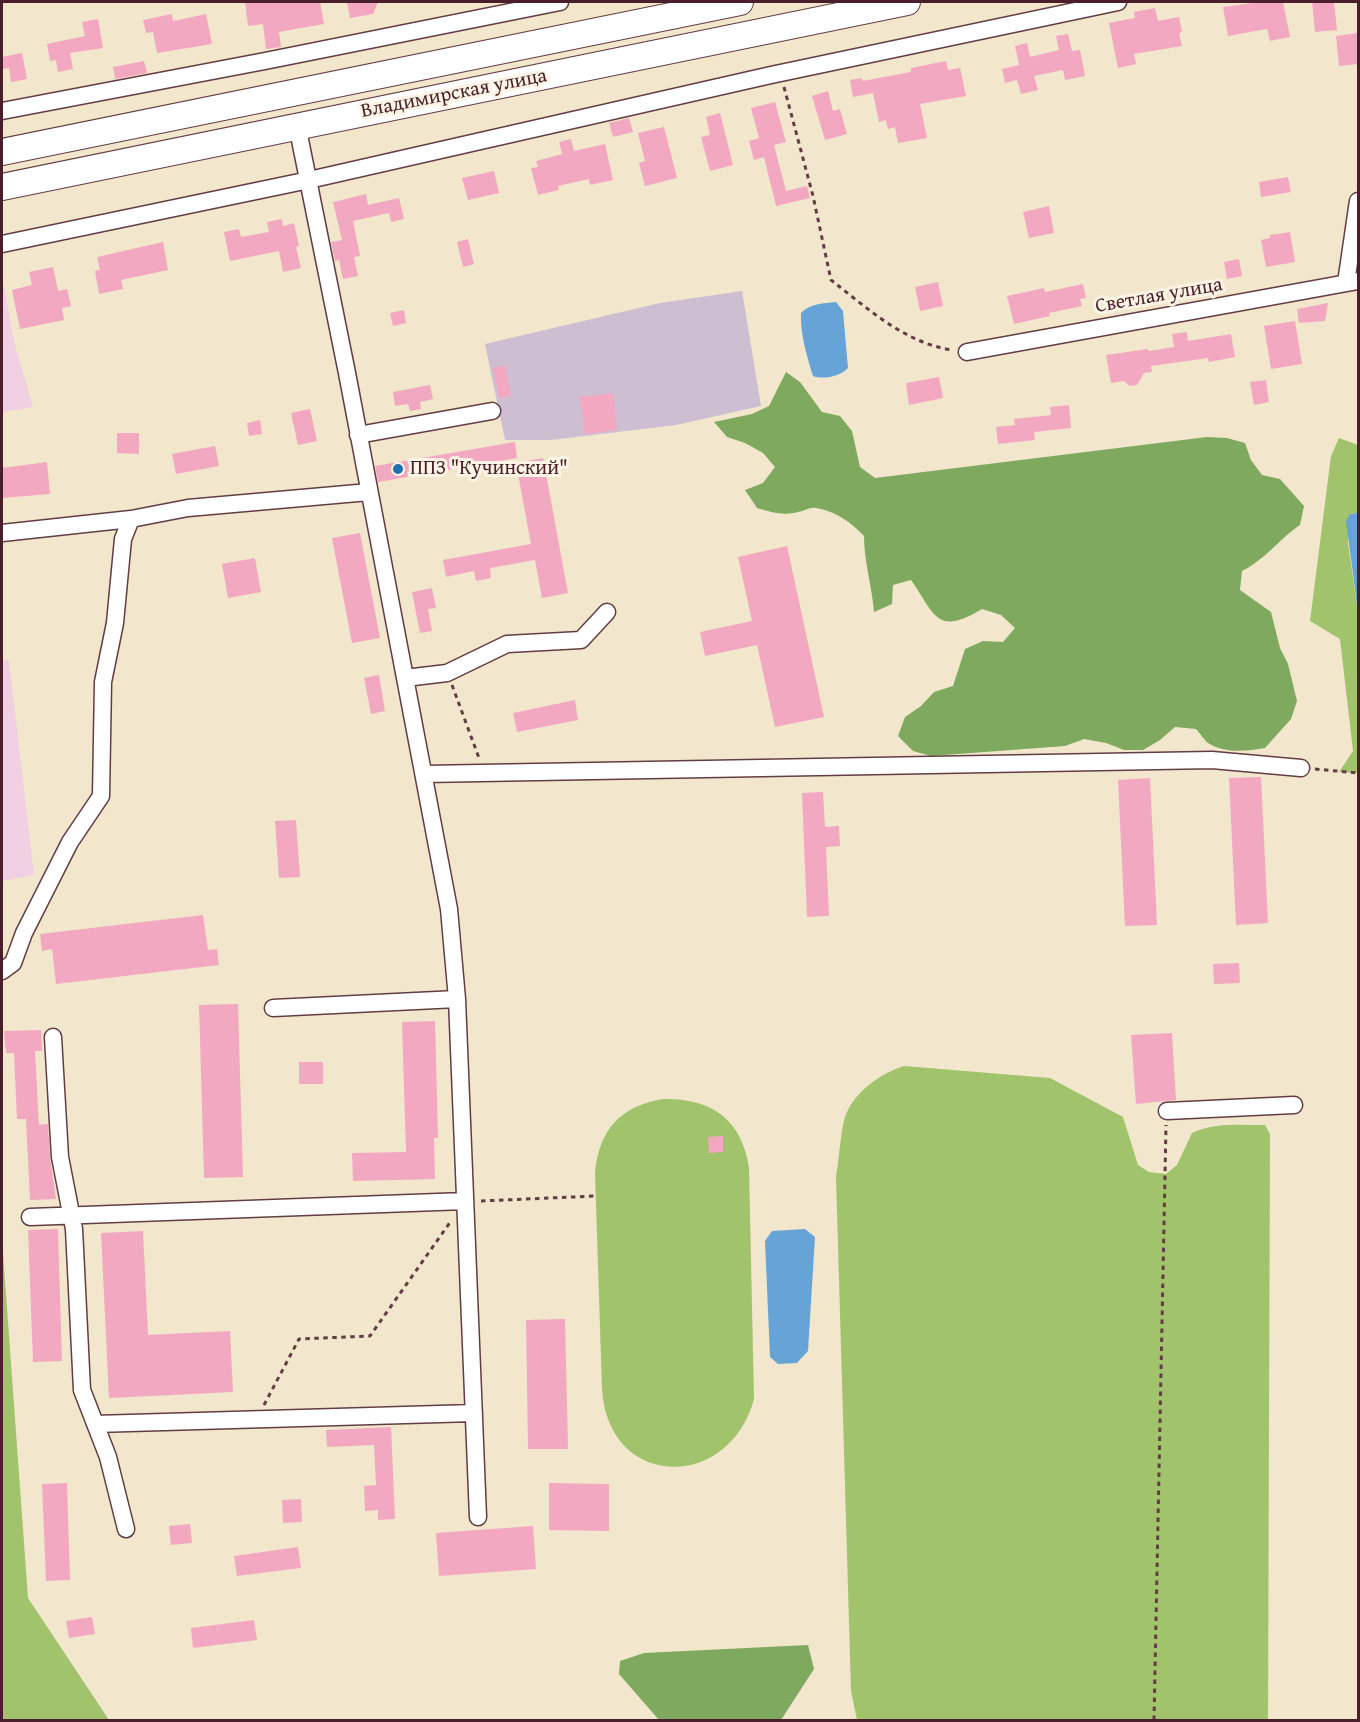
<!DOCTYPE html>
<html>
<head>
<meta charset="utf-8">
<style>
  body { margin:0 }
  #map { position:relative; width:1360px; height:1722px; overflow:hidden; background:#f2e7cc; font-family:"Gentium Book Plus",serif }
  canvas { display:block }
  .frame { position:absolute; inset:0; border:3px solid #4a1f2b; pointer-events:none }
</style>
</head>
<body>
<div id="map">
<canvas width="1360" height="1722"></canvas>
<div class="frame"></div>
</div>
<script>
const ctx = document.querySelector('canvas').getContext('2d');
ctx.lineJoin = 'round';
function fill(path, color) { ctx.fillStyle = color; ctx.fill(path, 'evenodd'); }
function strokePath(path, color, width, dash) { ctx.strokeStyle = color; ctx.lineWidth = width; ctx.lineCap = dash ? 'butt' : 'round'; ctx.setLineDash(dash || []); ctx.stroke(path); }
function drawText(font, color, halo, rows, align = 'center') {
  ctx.font = font + ' "Gentium Book Plus",serif'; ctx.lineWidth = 6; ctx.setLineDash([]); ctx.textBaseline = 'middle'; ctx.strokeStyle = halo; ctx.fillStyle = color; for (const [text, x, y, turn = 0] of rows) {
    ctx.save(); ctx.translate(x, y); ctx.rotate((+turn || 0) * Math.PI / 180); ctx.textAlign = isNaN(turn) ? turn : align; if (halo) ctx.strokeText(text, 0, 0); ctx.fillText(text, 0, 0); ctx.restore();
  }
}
const built = new Path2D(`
  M2 276 15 345 33 407 2 412Z
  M9 660 34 875 2 881V661Z`);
const industrial = new Path2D(`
  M742 291 761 406 676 425 551 440H505L485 344 660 303Z`);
const green = new Path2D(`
  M1339 438 1358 445V513L1350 514 1348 543 1358 612V773L1339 772 1353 751 1340 639 1310 621 1331 456Z
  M904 1066 1050 1078 1123 1117 1138 1165 1149 1172 1166 1174 1177 1165 1192 1133C1215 1122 1240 1125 1265 1125L1270 1134 1268 1720H857L851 1691 836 1177C839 1162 841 1123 847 1112 857 1090 882 1073 904 1066Z
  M663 1099C711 1098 742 1119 749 1168L754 1399C729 1492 608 1490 602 1389L595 1173C599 1130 620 1106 663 1099Z
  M2 1239 28 1598 109 1720H2Z`);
const forest = new Path2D(`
  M786 372 800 382 822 412 840 416 852 431 860 467 875 478 1207 437 1227 438 1245 443 1251 460 1262 475 1280 479 1304 506 1300 525C1278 540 1266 559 1242 571L1240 590 1271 612 1280 648 1288 664 1297 701 1291 719 1265 748C1247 751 1225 754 1208 743 1204 740 1200 733 1196 729L1175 727 1160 740 1143 750H1124L1106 743 1084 739 1065 746 931 756 913 751 898 736 905 717 921 706 934 692 953 686 965 649 983 641 1003 642 1015 628 1001 615 982 609C936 637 935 614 911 580L893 585 892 604 874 612C872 586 864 562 864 536 851 522 835 511 816 508 810 507 804 511 798 512 784 516 770 512 757 508L745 490 763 483 775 467 763 453 745 443 727 437 714 422 752 414 769 406Z
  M808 1645 814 1669 781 1720H659L619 1674 620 1661 644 1653Z`);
const water = new Path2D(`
  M836 302 843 311 848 368C841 376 824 380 813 376 807 357 800 333 801 313 809 304 824 303 836 302Z
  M1358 513V612L1346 521 1350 514Z
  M805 1229 815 1237 808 1351 797 1363 778 1364 770 1357 765 1241 772 1231Z`);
const building = new Path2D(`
  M245 2H320L324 24 279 32 281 47 266 49 263 24 248 26Z
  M347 2H378L373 14 350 18Z
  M1261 2H1283L1290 37 1270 41 1267 29 1228 36 1223 7Z
  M1312 2H1334L1337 30 1315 32Z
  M1155 8 1158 21 1179 17 1182 32 1179 33 1182 46 1134 54 1136 64 1118 68 1109 23 1135 18 1134 12Z
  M172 14 173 21 206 14 212 44 157 53 153 32 146 33 143 20Z
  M98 19 103 48 70 53 73 69 58 72 56 60 50 61 47 44 85 36 82 22Z
  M1358 33 1359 64 1339 66 1336 36Z
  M1068 34 1072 51 1080 50 1085 76 1065 80 1063 70 1034 76 1038 90 1021 94 1017 80 1005 83 1002 69 1019 65 1015 46 1027 43 1030 57 1059 50 1056 36Z
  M22 53 27 79 11 82 9 68 2 69V57Z
  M144 61 147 73 115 79 113 67Z
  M946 61 948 70 960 68 966 96 920 104 927 138 898 143 895 127 888 129 886 120 879 122 873 93 853 97 850 80 862 78V81L911 72V68Z
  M828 91 833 111 840 109 847 134 825 140 812 96Z
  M775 102 786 142 774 145 786 191 807 186 810 198 776 206 764 157 754 160 749 141 759 138 751 108Z
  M720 113 733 165 710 171 701 137 710 135 706 117Z
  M629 118 633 132 613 137 609 123Z
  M664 127 677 178 645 186 639 163 645 161 638 133Z
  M571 139 574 151 605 144 613 180 590 185 589 179 558 186 559 190 538 195 531 168 538 167 536 161 562 154 559 142Z
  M494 171 499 193 468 200 462 178Z
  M1288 177 1291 192 1261 197 1259 182Z
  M366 194 368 205 399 198 404 219 391 222 389 213 353 221 360 256 354 257 358 276 343 279 339 260 335 261 331 242 342 240 333 202Z
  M1049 206 1054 233 1029 238 1023 212Z
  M282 219 283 226 294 223 299 246 296 247 301 268 283 272 279 251 230 261 224 232 239 229 241 237 269 232 267 222Z
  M1290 232 1295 262 1266 267 1261 240 1270 238V235Z
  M468 239 474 264 463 267 457 242Z
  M163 242 168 270 121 280 123 289 99 294 95 271 100 270 97 257Z
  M1239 259 1242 276 1227 279 1224 262Z
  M53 267 58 291 67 289 71 306 62 308 64 320 20 329 12 290 32 285 29 272Z
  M938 282 943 306 920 311 915 287Z
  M1083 284 1086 298 1080 299 1082 306 1049 313 1050 316 1014 324 1007 296 1044 288 1045 292Z
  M1328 303 1325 321 1299 323 1297 309Z
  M404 310 406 323 393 326 390 313Z
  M1295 321 1302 364 1271 369 1264 326Z
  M1187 332 1188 341 1231 334 1235 357 1209 362 1208 358 1151 366 1152 372 1144 373 1137 385 1130 386 1124 381 1111 383 1106 355 1148 349 1149 351 1174 347 1172 334Z
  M505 365 511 396 499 398 493 368Z
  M939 377 943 398 909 405 906 383Z
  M1266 380 1269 402 1254 405 1250 382Z
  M430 385 433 399 420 402 421 409 410 411 408 404 395 406 393 392Z
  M613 393 617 430 585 434 580 397Z
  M1069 405 1071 428 1034 432 1035 440 998 444 996 427 1015 425 1014 419 1051 415 1050 407Z
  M310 409 317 441 298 445 291 413Z
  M260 420 262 434 249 436 247 423Z
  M117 433H139V454L117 453Z
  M515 442 517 458 378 482 375 466Z
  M215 446 219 466 176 474 172 454Z
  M543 458 568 593 542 598 535 560 490 568 491 578 476 581 474 571 446 577 443 560 531 544 516 463Z
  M47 462 50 494 2 498V468Z
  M360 533 380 638 352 643 332 538Z
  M787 546 824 717 775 727 757 645 705 656 700 632 752 621 738 557Z
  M255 558 261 592 228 598 222 564Z
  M432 588 436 608 428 609 432 631 420 633 412 592Z
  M379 675 385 711 371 714 364 678Z
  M575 700 578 720 517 732 513 713Z
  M1261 777 1268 923 1236 925 1229 778Z
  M1150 778 1157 925 1125 926 1118 780Z
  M823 792 825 827 839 826 840 846 826 847 829 916 807 917 802 793Z
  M296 820 300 877 279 878 275 821Z
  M203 915 208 950 217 949 219 965 56 984 52 949 42 951 40 934Z
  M1239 963 1240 983 1214 984 1213 964Z
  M238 1004 243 1177 204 1178 199 1005Z
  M435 1021 438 1138H434L435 1179 353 1181 352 1153 406 1152 402 1022Z
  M41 1030 42 1051H35L39 1125 48 1124 50 1158 56 1199 30 1200 26 1119H17L14 1053H6L4 1031Z
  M1172 1033 1176 1100 1136 1104 1131 1035Z
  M299 1062H323V1084H299Z
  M723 1136V1152L709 1153 708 1137Z
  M58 1229 62 1361 33 1362 28 1230Z
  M143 1231 148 1335 230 1331 233 1392 109 1398 101 1233Z
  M565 1319 568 1449H528L526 1320Z
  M391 1427 395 1519 378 1520V1510L365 1511 364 1486 376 1485 374 1445 327 1447 326 1430Z
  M67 1483 70 1580 46 1581 42 1484Z
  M549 1483 609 1484V1531L549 1530Z
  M301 1499 302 1522 283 1523 282 1500Z
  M190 1524 192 1543 171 1545 169 1526Z
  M533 1526 536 1569 439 1576 436 1533Z
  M298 1547 301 1568 237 1576 234 1556Z
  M92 1617 95 1634 69 1638 66 1621Z
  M254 1620 257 1640 193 1648 191 1628Z`);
const path = new Path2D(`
  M784 87 813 196 831 280C867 308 906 344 953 350
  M452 685 479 758
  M1315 769 1358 773
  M481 1201 596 1196
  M264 1405 299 1339 370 1336 451 1221
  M1154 1720 1166 1125`);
const minor = new Path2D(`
  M2 111 265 61 560 2
  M297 125 347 373 449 909 457 999 478 1517
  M2 244 309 180 771 75 1118 2
  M1346 283 1358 201
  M967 352 1358 281
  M358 435 492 411
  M2 533 131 519 188 508 369 492
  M405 678 447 673 507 644 581 640 607 612
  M424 774 1212 760 1301 768
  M2 971 13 963 24 933 70 842 101 796 103 682 115 623 123 539 131 519
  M273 1008 457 999
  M53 1037 60 1157 74 1229 82 1390 108 1457 126 1529
  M1167 1111 1294 1105
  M30 1217 465 1201
  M95 1424 474 1413`);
const highway = new Path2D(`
  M2 152 740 2
  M2 187 907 2`);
const markers = [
  [398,469,6,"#1f6fb2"]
];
const streetNames = [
  ["Владимирская улица",454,94,-11],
  ["Светлая улица",1159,296,-10]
];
const poiNames = [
  ["ППЗ \"Кучинский\"",410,469]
];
fill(built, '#f1d0e3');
fill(industrial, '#cebed1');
fill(green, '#a1c36c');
fill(forest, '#80a960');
fill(water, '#66a3d7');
fill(building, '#f3a8c1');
strokePath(minor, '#633d43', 19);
strokePath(highway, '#633d43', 28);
strokePath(path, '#633d43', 3, [4.5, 4.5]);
strokePath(minor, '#fff', 16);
strokePath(highway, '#fff', 26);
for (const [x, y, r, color] of markers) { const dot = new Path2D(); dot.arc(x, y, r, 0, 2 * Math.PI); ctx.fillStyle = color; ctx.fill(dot); strokePath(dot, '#fcf5e5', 2); }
drawText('20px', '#4a1f2b', '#fcf5e5', streetNames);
drawText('20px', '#4a1f2b', '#fcf5e5', poiNames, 'left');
</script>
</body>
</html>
